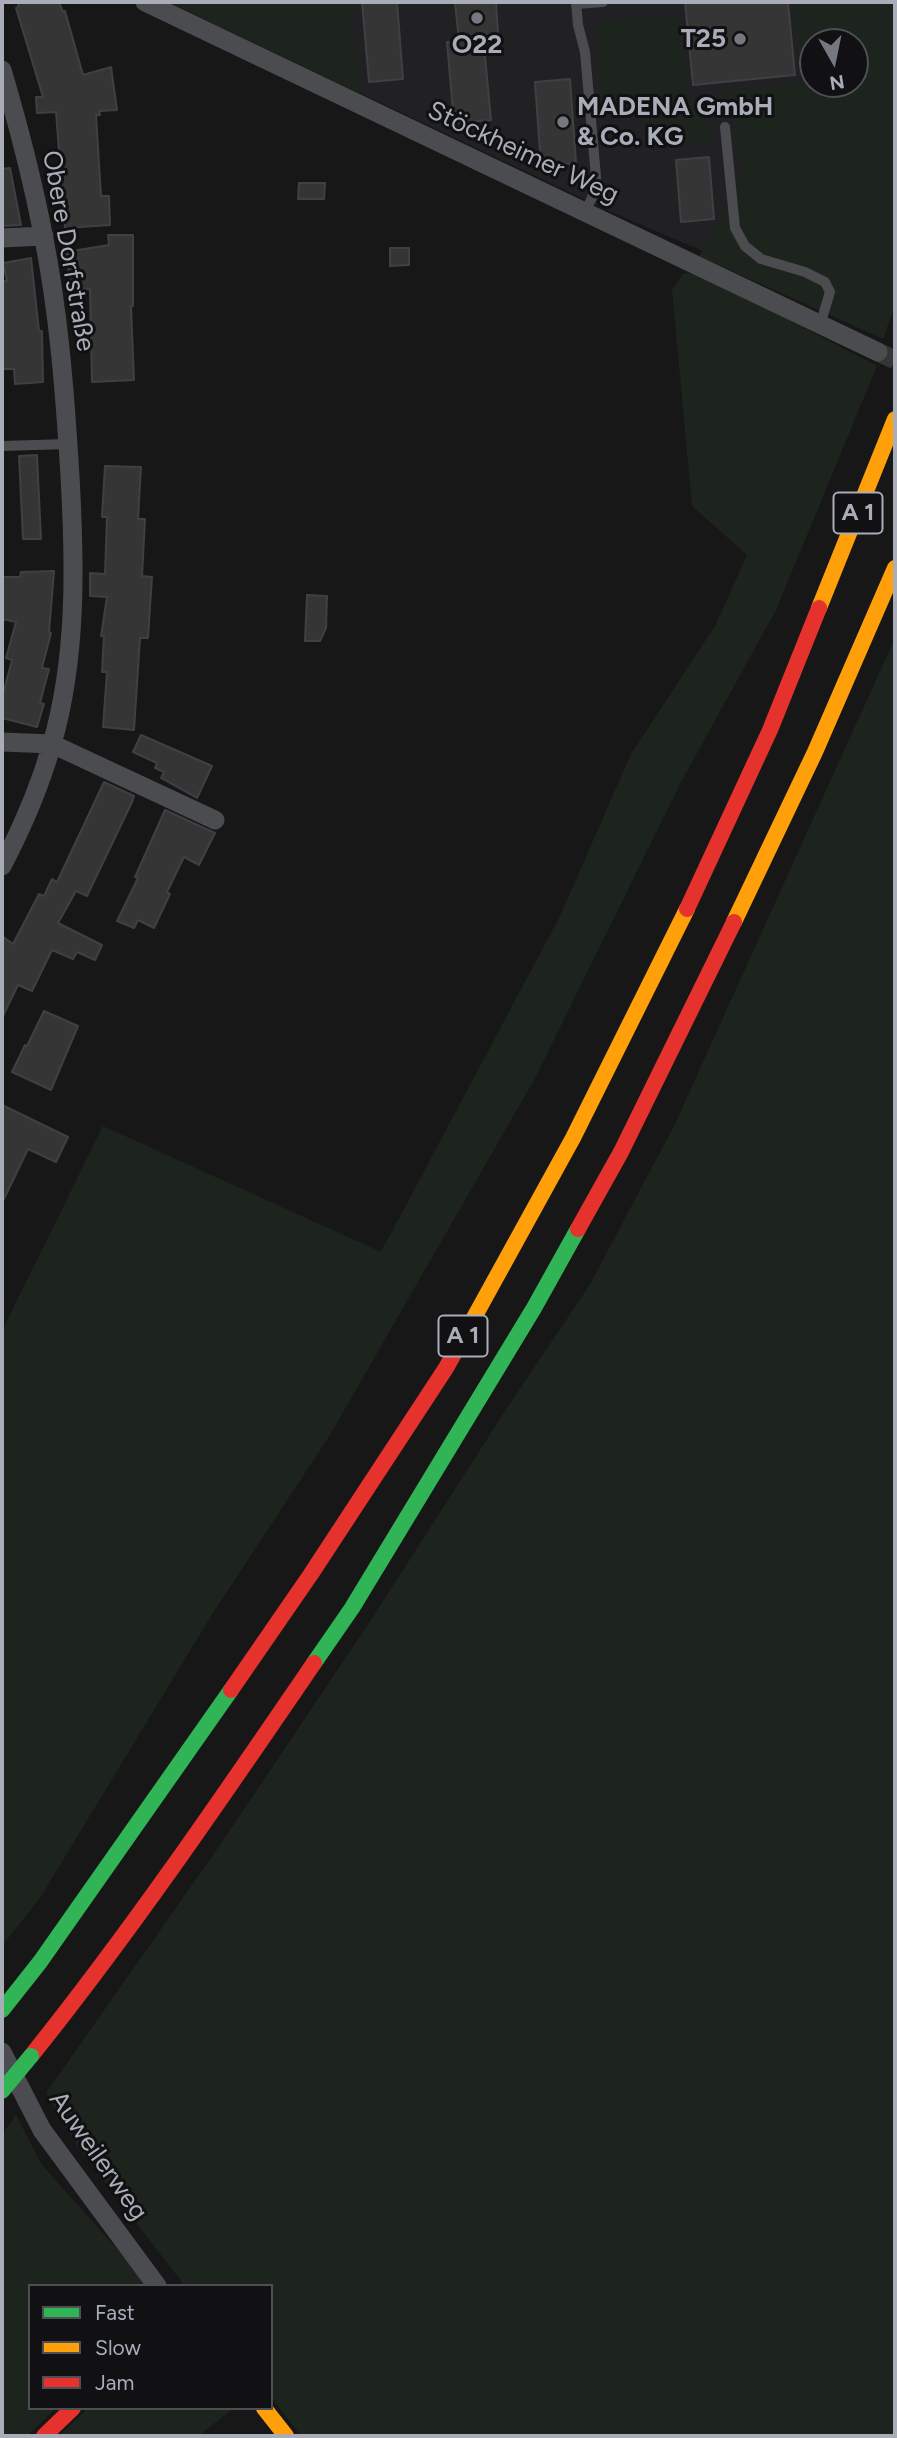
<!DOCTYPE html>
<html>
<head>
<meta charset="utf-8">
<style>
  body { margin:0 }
  #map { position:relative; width:897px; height:2438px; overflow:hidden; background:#171717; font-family:Figtree,sans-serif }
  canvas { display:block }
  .frame { position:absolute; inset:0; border:4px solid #a8adb8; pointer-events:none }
  .legend { position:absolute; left:28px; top:2284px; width:245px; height:126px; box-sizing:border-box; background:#111113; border:2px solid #4d4f55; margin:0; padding:9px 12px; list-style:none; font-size:21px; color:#a8adb8 }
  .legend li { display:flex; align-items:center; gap:14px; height:35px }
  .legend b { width:35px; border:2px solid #4d4f55 }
  .north { position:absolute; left:799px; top:28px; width:70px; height:70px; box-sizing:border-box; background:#111113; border:2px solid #4d4f55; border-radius:50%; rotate:171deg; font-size:19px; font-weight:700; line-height:28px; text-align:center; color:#a8adb8 }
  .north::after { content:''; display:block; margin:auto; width:24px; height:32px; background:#757880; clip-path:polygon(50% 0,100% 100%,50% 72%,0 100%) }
</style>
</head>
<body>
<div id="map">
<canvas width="897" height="2438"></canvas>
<div class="frame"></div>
<ul class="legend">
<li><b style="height:9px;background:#30b455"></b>Fast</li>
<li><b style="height:9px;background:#ff9f0a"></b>Slow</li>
<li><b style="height:9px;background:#e5322d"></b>Jam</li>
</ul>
<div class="north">N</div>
</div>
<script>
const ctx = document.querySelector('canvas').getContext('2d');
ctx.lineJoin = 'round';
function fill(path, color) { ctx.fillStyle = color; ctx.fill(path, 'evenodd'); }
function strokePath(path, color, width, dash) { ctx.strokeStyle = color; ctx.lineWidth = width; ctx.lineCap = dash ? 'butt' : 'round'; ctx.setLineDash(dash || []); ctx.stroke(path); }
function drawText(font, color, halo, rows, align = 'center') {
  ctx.font = font + ' Figtree,sans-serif'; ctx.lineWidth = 6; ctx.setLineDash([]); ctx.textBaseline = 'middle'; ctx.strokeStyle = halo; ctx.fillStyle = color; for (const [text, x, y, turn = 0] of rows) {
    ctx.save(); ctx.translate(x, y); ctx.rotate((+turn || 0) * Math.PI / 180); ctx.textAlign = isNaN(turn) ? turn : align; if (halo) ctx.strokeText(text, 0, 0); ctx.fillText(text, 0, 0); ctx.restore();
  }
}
const built = new Path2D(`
  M168 2H895L775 282 609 211ZM813 42H855V84H813Z`);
const green = new Path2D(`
  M168 2H351L359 93Z
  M794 2H895V305L883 339 699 256 721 223 743 165 736 150 727 90 801 82ZM813 42H855V84H813Z
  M680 16 689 107 601 114 596 34 599 25 607 20Z
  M707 109 710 144 648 149 644 114Z
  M684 273 703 275 877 366 776 610 681 782 534 1080 330 1435 211 1616 40 1898 2 1946V1331L103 1126 381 1252 560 916 631 754 715 626 747 555 692 506 672 289Z
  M895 638V2436H301L271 2397V2286H185L77 2146 46 2093 220 1845 369 1623 507 1408 589 1286 674 1126Z
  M16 2115 42 2165 150 2286H30V2408H56L27 2436H2V2134Z
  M88 2408H234L198 2436H59Z`);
const building = new Path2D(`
  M17 2H59L63 12 65 11 83 75 111 67 117 110 99 111 100 115H96L101 196H109L110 225 65 228 56 112 37 113 36 97H43L16 8 19 6Z
  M362 2H397L403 79 369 82Z
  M455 2H496L498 34 483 35 491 120 454 123 447 42 459 41Z
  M685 2H788L795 75 693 85Z
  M570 79 576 163 541 166 535 82Z
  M709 157 714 219 681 222 676 160Z
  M10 168 21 225 2 226V169Z
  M299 183H325L324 199H298Z
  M108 235H133V306H131L134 380 92 382 90 289 71 291 66 252 109 245Z
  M390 248H409V265L390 266Z
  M31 258 39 331H42L43 382 15 384 14 369H4L2 357V281H7L3 263Z
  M37 455 41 539H23L19 456Z
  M105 466 141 467 138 519H145L142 576 152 577 148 638H140L134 730 103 727 107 672H102L104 636H101L107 597 90 596V573L105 574 107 517H102Z
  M54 571 49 632 51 633 42 668 49 669 40 703 44 704 37 727 2 718V698L12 660 6 658 16 622 2 619V577H20L21 572Z
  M307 595 327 596 326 628 320 641H305Z
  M141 735 212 766 197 798 161 778 164 772 155 768 157 763 133 752Z
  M104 782 134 796 132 802 87 896 76 891 58 923 102 945 95 960 77 952 73 959 52 950 32 991 18 985 2 1018V936L13 944 39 894 44 896 52 879 57 882Z
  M165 810 215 833 199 865 184 857 167 892 170 894 154 928 138 920 134 928 117 921 138 878 135 877Z
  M44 1011 78 1026 51 1090 12 1072 25 1045 27 1046Z
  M2 1105 68 1137 56 1162 28 1149 2 1203Z`);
const streetTunnel = new Path2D(`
  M878 352 895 360`);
const lane = new Path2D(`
  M576 2 578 25 585 52 596 177 592 198 585 211
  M576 4 603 2
  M725 127 735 228 745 246 761 259 805 272 825 282 830 292 820 325
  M2 446 68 444`);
const street = new Path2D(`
  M145 2 878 352
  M2 70C18 124 32 178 43 234 59 313 65 395 70 476 75 565 77 657 52 744 40 786 22 828 2 866
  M2 238 44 236
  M2 742 52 744 215 820
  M2 2052 42 2130 157 2286`);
const fast = new Path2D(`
  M314 1663 352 1608 534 1308 578 1229
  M2 2010 40 1962 231 1690`);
const slow = new Path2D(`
  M819 608 895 419
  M734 922 815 752 895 568
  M465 1334 573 1138 687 909
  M264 2408 286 2436`);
const jam = new Path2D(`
  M687 909 770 730 819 608
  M578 1229 621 1152 734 922
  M231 1690 311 1574 446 1368 465 1334
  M31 2056C132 1930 223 1796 314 1663
  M44 2436 73 2408`);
const fastBridge = new Path2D(`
  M2 2091 31 2056`);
const markers = [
  [477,18,7,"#757880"],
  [740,39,7,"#757880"],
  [563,122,7,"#757880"]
];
const shields = [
  [858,513,49],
  [463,1336,49]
];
const shieldNames = [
  ["A 1",858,513],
  ["A 1",463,1336]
];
const poiNames = [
  ["T25",726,39],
  ["O22",477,45,"center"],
  ["MADENA GmbH",577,107,"left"],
  ["& Co. KG",577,137,"left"]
];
const streetNames = [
  ["Stöckheimer Weg",523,153,25],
  ["Obere Dorfstraße",68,251,80],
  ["Auweilerweg",98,2156,55]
];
fill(built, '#212123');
fill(green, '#1d241e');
fill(building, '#353536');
strokePath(building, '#3f4043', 2);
strokePath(streetTunnel, '#343537', 19, [19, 10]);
strokePath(lane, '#4b4c50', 10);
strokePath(street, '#4b4c50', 19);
strokePath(fast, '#30b455', 16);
strokePath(slow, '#ff9f0a', 16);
strokePath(jam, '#e5322d', 16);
strokePath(fastBridge, '#30b455', 16);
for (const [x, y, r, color] of markers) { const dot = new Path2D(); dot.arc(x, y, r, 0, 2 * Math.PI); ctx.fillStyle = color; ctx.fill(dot); strokePath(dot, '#111113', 2.5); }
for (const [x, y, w] of shields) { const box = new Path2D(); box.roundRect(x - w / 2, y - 20.5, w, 41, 5); ctx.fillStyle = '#111113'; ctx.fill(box); strokePath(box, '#a8adb8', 2); }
drawText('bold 24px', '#a8adb8', null, shieldNames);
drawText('bold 26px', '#a8adb8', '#111113', poiNames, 'right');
drawText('26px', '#a8adb8', '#111113', streetNames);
</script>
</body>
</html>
